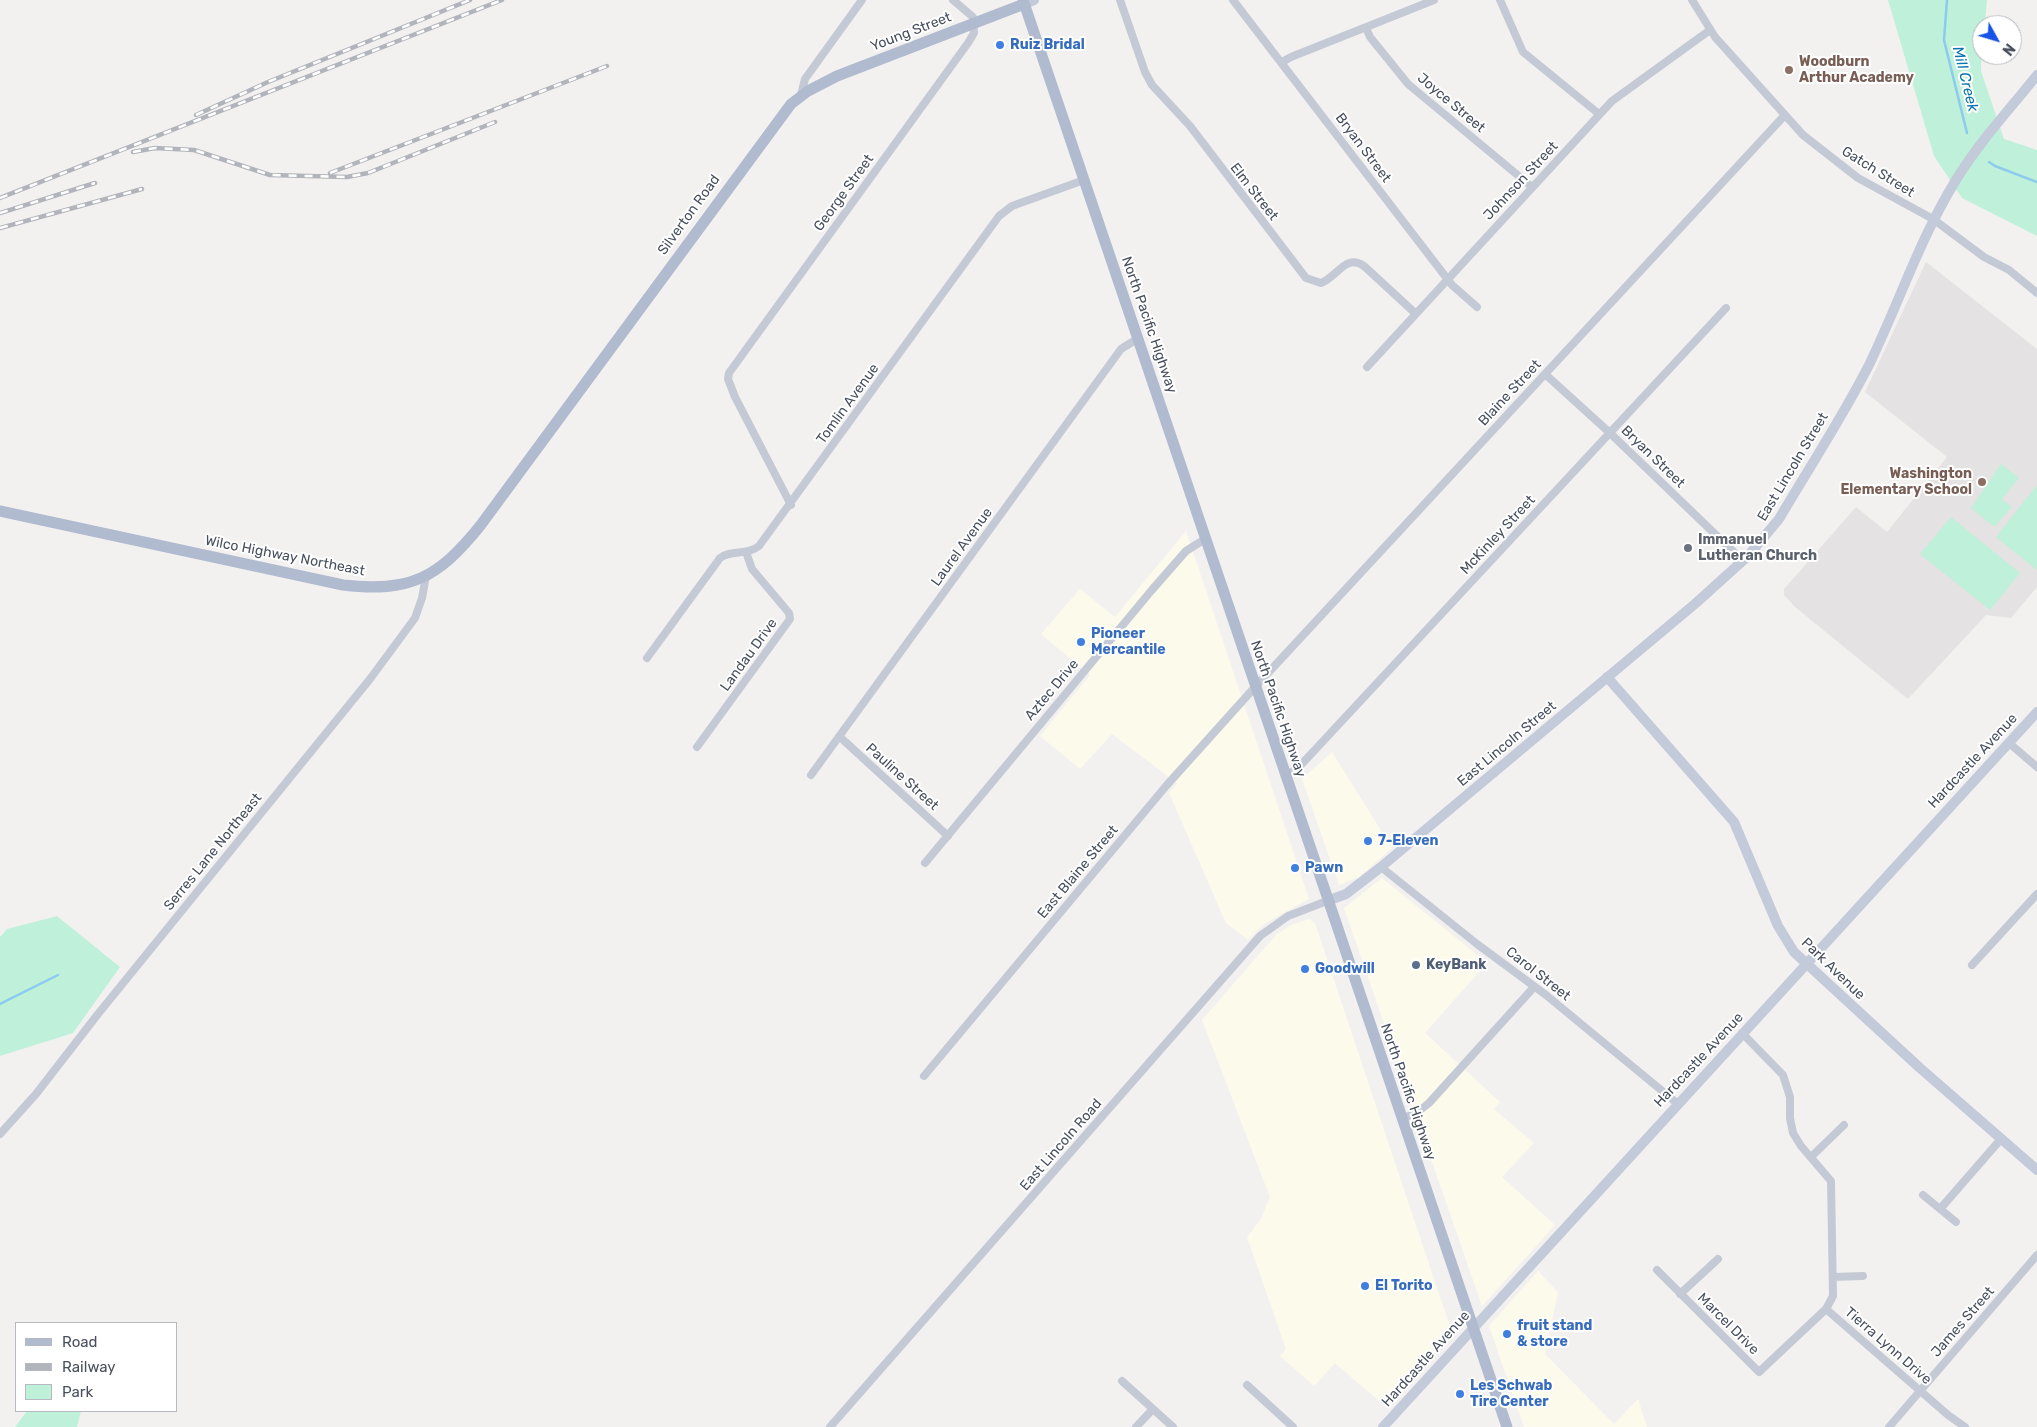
<!DOCTYPE html>
<html>
<head>
<meta charset="utf-8">
<style>
  body { margin:0 }
  #map { position:relative; width:2037px; height:1427px; overflow:hidden; background:#f3f1f0; font-family:Rubik,sans-serif }
  canvas { display:block }
  .legend { position:absolute; left:15px; top:1322px; width:162px; height:90px; box-sizing:border-box; background:#fff; border:1px solid #b6b9bf; margin:0; padding:6px 9px; list-style:none; font-size:15px; color:#48505e }
  .legend li { display:flex; align-items:center; gap:10px; height:25px }
  .legend b { width:25px; border:1px solid #b6b9bf }
  .north { position:absolute; left:1972px; top:15px; width:50px; height:50px; box-sizing:border-box; background:#fff; border:1px solid #b6b9bf; border-radius:50%; rotate:129deg; font-size:14px; font-weight:700; line-height:20px; text-align:center; color:#48505e }
  .north::after { content:''; display:block; margin:auto; width:18px; height:22px; background:#1753e6; clip-path:polygon(50% 0,100% 100%,50% 72%,0 100%) }
</style>
</head>
<body>
<div id="map">
<canvas width="2037" height="1427"></canvas>
<ul class="legend">
<li><b style="height:6px;background:#b0bbcf"></b>Road</li>
<li><b style="height:6px;background:#b2b4bb"></b>Railway</li>
<li><b style="height:14px;background:#bff0d9"></b>Park</li>
</ul>
<div class="north">N</div>
</div>
<script>
const ctx = document.querySelector('canvas').getContext('2d');
ctx.lineJoin = 'round';
function fill(path, color) { ctx.fillStyle = color; ctx.fill(path, 'evenodd'); }
function strokePath(path, color, width, dash) { ctx.strokeStyle = color; ctx.lineWidth = width; ctx.lineCap = dash ? 'butt' : 'round'; ctx.setLineDash(dash || []); ctx.stroke(path); }
function drawText(font, color, halo, rows, align = 'center') {
  ctx.font = font + ' Rubik,sans-serif'; ctx.lineWidth = 4; ctx.setLineDash([]); ctx.textBaseline = 'middle'; ctx.strokeStyle = halo; ctx.fillStyle = color; for (const [text, x, y, turn = 0] of rows) {
    ctx.save(); ctx.translate(x, y); ctx.rotate((+turn || 0) * Math.PI / 180); ctx.textAlign = isNaN(turn) ? turn : align; if (halo) ctx.strokeText(text, 0, 0); ctx.fillText(text, 0, 0); ctx.restore();
  }
}
const commercial = new Path2D(`
  M1186 531 1309 899 1264 924 1248 940 1226 923 1169 793 1177 783 1112 734 1080 769 1040 736 1090 675 1041 634 1080 589 1115 617Z
  M1332 752 1392 848 1359 877 1339 885 1302 779Z
  M1382 878 1487 963 1425 1033 1500 1102 1494 1109 1534 1143 1502 1177 1555 1225 1482 1306 1344 908Z
  M1309 919 1315 923 1451 1330 1385 1406 1335 1363 1314 1386 1280 1356 1286 1349 1247 1237 1261 1219 1270 1197 1202 1020 1276 935 1291 925Z
  M1538 1271 1558 1292 1545 1354 1614 1424 1638 1399 1647 1427H1524L1489 1326Z`);
const education = new Path2D(`
  M1926 262 2037 349V587L2011 618 1986 615 1908 699 1795 607 1784 595V589L1856 507 1887 532 1947 457 1865 392Z`);
const green = new Path2D(`
  M1888 0H1987L1985 25H1982L1981 71 2004 139 2037 150V236L1962 198 1934 156Z
  M2001 464 2019 478 2002 499 2012 507 1994 527 1971 508Z
  M2037 485V570L1996 537Z
  M1951 517 2020 573 1990 610 1920 554Z
  M57 916 120 967 73 1033 0 1056V937L7 929Z
  M27 1411H81L77 1427H15Z`);
const stream = new Path2D(`
  M1947 0 1944 40 1967 133
  M1989 162 1995 166 2037 182
  M0 1004 58 975`);
const street = new Path2D(`
  M1120 0 1145 72 1152 85 1190 126 1306 278 1321 283C1337 277 1346 253 1364 266L1415 313
  M1233 0 1452 285 1477 307
  M1500 0 1523 52 1599 114
  M1692 0 1715 37 1803 135 1858 178 1933 219 1984 257 2009 270 2037 293
  M1366 28 1370 37 1408 84 1532 187
  M1282 62 1291 57 1434 0
  M801 95 805 79 862 0
  M1367 367 1612 101 1710 30
  M1545 374 1610 433 1742 560
  M791 505 735 397 728 379 729 373 968 43 974 33 973 17 953 0
  M647 658 720 558C731 549 747 556 759 546L999 216 1012 206 1084 180
  M840 737 948 836
  M2009 743 2037 767
  M697 747 790 619 789 613 752 569 746 552
  M811 775 1121 349 1137 339
  M1285 776 1299 767 1726 308
  M925 863 1151 591 1186 551 1205 539
  M1381 867 1477 944 1546 995 1678 1104
  M1972 965 2037 894
  M1742 1033 1783 1075 1790 1097V1118L1793 1133 1801 1146 1831 1181 1833 1296 1826 1309 1948 1415 1965 1427
  M924 1076 1166 786 1255 687 1784 116
  M1402 1119 1419 1111 1429 1103 1534 987
  M0 1134 36 1094 98 1014 370 679 415 618 422 598 426 576
  M1811 1157 1844 1125
  M1923 1195 1956 1222
  M1940 1209 2001 1139
  M1657 1270 1759 1372 1826 1309
  M1833 1277 1863 1276
  M1680 1294 1718 1259
  M1122 1381 1173 1427
  M1247 1385 1293 1427
  M830 1427 1260 936 1288 916 1327 901
  M1136 1427 1153 1409
  M1889 1427 2037 1255`);
const secondary = new Path2D(`
  M1024 4 1034 0
  M1607 677 1734 822 1778 926 1794 952 1920 1068 2037 1170
  M1327 901 1346 894 1381 867 1696 603 1748 556 1779 519C1809 468 1842 418 1869 365 1899 303 1920 238 1956 180 1979 142 2010 109 2037 75
  M1383 1427 2037 712`);
const primary = new Path2D(`
  M1023 0 1507 1427
  M0 511 343 585C410 593 438 578 480 526L791 104 808 91 837 76 1024 4`);
const rail = new Path2D(`
  M196 115 268 82 470 0
  M133 152 155 148 194 150 270 175 347 177 368 173 495 122
  M330 173 607 66
  M0 198 502 0
  M0 213 95 183
  M0 228 142 189`);
const markers = [
  [1000,45,5,"#3f7fe0"],
  [1789,70,5,"#8d6e63"],
  [1982,482,5,"#8d6e63"],
  [1688,548,5,"#6b7280"],
  [1081,642,5,"#3f7fe0"],
  [1368,841,5,"#3f7fe0"],
  [1295,868,5,"#3f7fe0"],
  [1416,965,5,"#5c6f8a"],
  [1305,969,5,"#3f7fe0"],
  [1365,1286,5,"#3f7fe0"],
  [1507,1334,5,"#3f7fe0"],
  [1460,1394,5,"#3f7fe0"]
];
const streetNames = [
  ["Young Street",911,32,-21],
  ["Joyce Street",1451,103,40],
  ["Bryan Street",1363,148,53],
  ["Gatch Street",1878,172,32],
  ["Johnson Street",1521,181,-47],
  ["Elm Street",1254,192,52],
  ["George Street",844,193,-54],
  ["Silverton Road",689,215,-54],
  ["North Pacific Highway",1149,325,71],
  ["Blaine Street",1510,393,-47],
  ["Tomlin Avenue",848,404,-54],
  ["Bryan Street",1653,457,44],
  ["East Lincoln Street",1793,467,-59],
  ["McKinley Street",1498,535,-47],
  ["Laurel Avenue",962,547,-54],
  ["Wilco Highway Northeast",285,556,11],
  ["Landau Drive",749,655,-54],
  ["Aztec Drive",1052,690,-50],
  ["North Pacific Highway",1278,709,71],
  ["East Lincoln Street",1507,744,-40],
  ["Hardcastle Avenue",1973,761,-47],
  ["Pauline Street",902,777,42],
  ["Serres Lane Northeast",213,852,-51],
  ["East Blaine Street",1078,872,-50],
  ["Park Avenue",1833,969,44],
  ["Carol Street",1538,974,38],
  ["Hardcastle Avenue",1699,1060,-47],
  ["North Pacific Highway",1408,1092,71],
  ["East Lincoln Road",1061,1145,-49],
  ["James Street",1963,1322,-49],
  ["Marcel Drive",1728,1324,45],
  ["Tierra Lynn Drive",1888,1346,41],
  ["Hardcastle Avenue",1426,1359,-48]
];
const shopNames = [
  ["Ruiz Bridal",1010,45],
  ["Pioneer",1091,634],
  ["Mercantile",1091,650],
  ["7-Eleven",1378,841],
  ["Pawn",1305,868],
  ["Goodwill",1315,969],
  ["El Torito",1375,1286],
  ["fruit stand",1517,1326],
  ["& store",1517,1342],
  ["Les Schwab",1470,1386],
  ["Tire Center",1470,1402]
];
const educationNames = [
  ["Woodburn",1799,62],
  ["Arthur Academy",1799,78],
  ["Washington",1972,474,"right"],
  ["Elementary School",1972,490,"right"]
];
const worshipNames = [
  ["Immanuel",1698,540],
  ["Lutheran Church",1698,556]
];
const serviceNames = [
  ["KeyBank",1426,965]
];
const waterNames = [
  ["Mill Creek",1965,79,76]
];
fill(commercial, '#fcfaeb');
fill(education, '#e4e2e2');
fill(green, '#bff0d9');
strokePath(stream, '#8ccbed', 2.5);
strokePath(street, '#c4cad5', 8);
strokePath(secondary, '#c3cad9', 10);
strokePath(primary, '#b0bbcf', 11);
strokePath(rail, '#b2b4bb', 4.5);
strokePath(rail, '#fff', 2.5, [8]);
for (const [x, y, r, color] of markers) { const dot = new Path2D(); dot.arc(x, y, r, 0, 2 * Math.PI); ctx.fillStyle = color; ctx.fill(dot); strokePath(dot, '#fff', 2); }
drawText('14px', '#48505e', '#fff', streetNames);
drawText('bold 14px', '#366cbe', '#fff', shopNames, 'left');
drawText('bold 14px', '#785e54', '#fff', educationNames, 'left');
drawText('bold 14px', '#5b616d', '#fff', worshipNames, 'left');
drawText('bold 14px', '#4e5e75', '#fff', serviceNames, 'left');
drawText('italic 15px', '#0b74ae', '#fff', waterNames);
</script>
</body>
</html>
